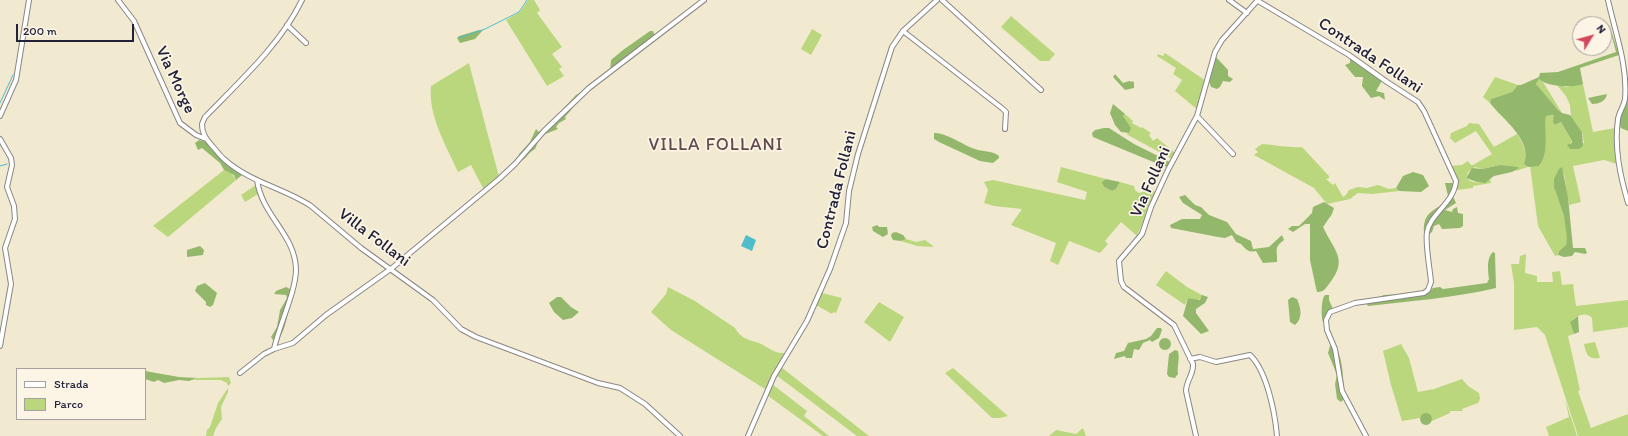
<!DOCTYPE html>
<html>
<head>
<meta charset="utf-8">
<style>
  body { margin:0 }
  #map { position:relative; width:1628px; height:436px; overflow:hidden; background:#f1ead0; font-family:Itim,sans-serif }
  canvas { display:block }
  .legend { position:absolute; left:16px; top:368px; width:130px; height:52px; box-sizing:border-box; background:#fcf5e5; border:1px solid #a5a1a1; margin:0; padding:5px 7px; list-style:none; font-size:12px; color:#22223b }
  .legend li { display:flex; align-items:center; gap:8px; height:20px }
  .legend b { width:20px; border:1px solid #a5a1a1 }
  .north { position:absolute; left:1572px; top:16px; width:40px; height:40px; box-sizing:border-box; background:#fcf5e5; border:1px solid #a5a1a1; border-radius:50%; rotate:53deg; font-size:11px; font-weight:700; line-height:16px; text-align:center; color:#22223b }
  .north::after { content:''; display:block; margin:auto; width:14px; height:18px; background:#d1495b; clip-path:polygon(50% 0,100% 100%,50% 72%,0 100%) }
  .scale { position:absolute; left:16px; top:24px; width:118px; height:18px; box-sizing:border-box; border:2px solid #22223b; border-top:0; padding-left:5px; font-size:12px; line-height:14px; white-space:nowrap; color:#22223b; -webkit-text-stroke:3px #fcf5e5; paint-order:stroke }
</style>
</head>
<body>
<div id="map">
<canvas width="1628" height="436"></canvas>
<ul class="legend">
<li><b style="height:5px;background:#fff"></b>Strada</li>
<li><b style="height:11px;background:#bad77d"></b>Parco</li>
</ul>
<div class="north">N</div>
<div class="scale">200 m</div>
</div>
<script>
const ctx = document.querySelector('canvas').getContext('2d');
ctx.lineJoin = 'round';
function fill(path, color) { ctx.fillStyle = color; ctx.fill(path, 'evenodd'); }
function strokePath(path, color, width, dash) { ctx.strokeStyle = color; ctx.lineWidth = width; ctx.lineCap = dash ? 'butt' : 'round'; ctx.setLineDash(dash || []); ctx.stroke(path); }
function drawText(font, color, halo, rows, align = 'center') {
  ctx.font = font + ' Itim,sans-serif'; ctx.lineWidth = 3.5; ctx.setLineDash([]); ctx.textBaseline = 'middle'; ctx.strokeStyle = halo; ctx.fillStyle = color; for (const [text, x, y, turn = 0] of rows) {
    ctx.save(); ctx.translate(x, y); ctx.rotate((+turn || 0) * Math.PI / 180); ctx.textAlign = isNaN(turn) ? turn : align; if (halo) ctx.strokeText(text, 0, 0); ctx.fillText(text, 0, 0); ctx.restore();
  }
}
const green = new Path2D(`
  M528 0H534L540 10 537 13 562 47 552 54 562 67 559 69 564 76 547 86 506 20 520 12Z
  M1011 16 1055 54 1049 61H1040L1001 27Z
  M812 29 822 35 811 55 801 49Z
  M1165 53 1206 81 1198 110 1175 91 1182 80 1173 74 1176 68 1157 56 1158 54 1163 56Z
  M469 63 499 177 484 190 471 165 458 172C446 145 428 116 431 86Z
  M1495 77 1518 85 1512 92 1491 99 1490 103 1483 97Z
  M1539 79 1543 82 1562 113 1550 103 1536 84Z
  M1556 84 1566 87 1583 84 1593 132 1615 128 1614 142 1617 164 1604 160 1573 166 1581 202 1569 205 1564 173 1555 191C1560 202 1572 234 1566 245 1565 247 1561 249 1559 251L1558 255 1555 256 1538 226 1530 166H1539C1550 153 1544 132 1546 116L1555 115V125L1561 122 1572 141 1570 144 1584 143 1582 132 1571 117 1570 105 1566 96Z
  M1125 114 1133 121 1132 123 1141 128 1142 127 1151 133 1149 135 1153 141 1157 138 1175 153 1172 159 1126 134 1129 133 1123 116Z
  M1469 123 1479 124 1494 147 1517 134C1523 143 1528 153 1524 164L1528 167 1516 171 1518 169 1500 165 1482 169 1475 167 1468 172 1466 178C1473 184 1483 184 1490 179L1491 183 1473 186V188L1456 190 1457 182 1450 166 1462 165 1468 161 1471 165H1473L1492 154 1476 131 1455 143 1450 138 1451 133 1467 126Z
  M1262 144C1276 145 1288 148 1302 147L1329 176V178L1326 179 1333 185 1335 183 1343 197 1346 195 1349 190 1358 187 1367 188 1378 185 1389 189 1396 188 1399 191 1372 194 1358 193 1350 199 1327 204 1314 188 1254 155 1258 152 1255 149Z
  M1061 167 1106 179 1103 181 1104 187 1112 191 1116 189 1120 182 1134 186 1135 190 1139 193 1143 192 1145 188 1156 192 1137 236 1121 222 1105 241 1108 244 1100 253 1069 241 1058 265 1050 261 1056 243 1011 225 1022 209 994 206 984 203 988 190 984 182 993 180 1085 200 1087 192 1057 182Z
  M224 170 232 174 236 180 168 237 153 226Z
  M256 185 258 194 245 202 241 195Z
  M906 239 916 242 925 240 934 247 917 246 901 241Z
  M1526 254 1525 273 1537 276V282H1553L1552 272 1560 271 1562 285 1573 284 1576 306 1628 300V327L1593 332 1592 318C1585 311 1577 316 1570 322L1574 334 1568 336 1580 390 1578 391 1591 428 1628 414V436H1578L1545 335 1537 327 1514 330V283L1511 264H1519L1520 256Z
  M1166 271 1187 287 1202 295V298L1198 300 1188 298 1185 305 1156 285Z
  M668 287 695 301 735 328C740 337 747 340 756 342 767 345 772 354 785 353L765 389 671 330 651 312 666 294Z
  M822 293 842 298 836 313 833 312 832 314 816 305Z
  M879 302 904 317 890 342 864 322Z
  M1595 342 1600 358C1588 360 1586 354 1584 344Z
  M1401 344 1409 358 1418 392 1434 389 1462 379 1468 386 1479 393 1480 399 1478 403 1462 409 1463 411H1450V413L1432 421V419L1423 415 1420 418 1402 421 1391 385 1383 351Z
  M781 367 869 436H857L776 375Z
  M953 368 1008 416 1000 418H992L945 373Z
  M229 377 231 383 228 386 227 383 221 380H194L197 378Z
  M772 384 807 411 804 416 829 436H823L767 395Z
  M228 388V392L221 407 222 419 216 428 213 436H206L207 430 210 427 218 403Z
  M1565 399 1577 436H1549L1546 427 1569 417Z
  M1083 428 1086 436H1049L1056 430 1076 434Z`);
const forest = new Path2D(`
  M1606 23 1610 27 1619 55 1580 68 1583 84C1573 88 1547 87 1539 79L1536 84 1557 109 1562 113 1570 115 1582 132 1583 146 1579 149H1570L1567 145 1572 143V141L1561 122 1555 125 1553 122 1554 115 1546 116C1544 132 1550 153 1539 166L1528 167 1524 164C1533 140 1503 120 1490 103L1491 99 1512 92 1518 85H1521L1539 77 1540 73 1558 72 1616 52 1612 37 1606 30Z
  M479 30H483L475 39 460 43 457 38 459 36Z
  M650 31H653L655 36 610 71 611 60 623 50Z
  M1350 56 1369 66 1383 79 1376 91 1384 93 1385 100 1379 96 1371 98 1362 86 1363 77H1355L1345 65 1350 63Z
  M1216 57 1228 70V76L1233 79 1230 82 1223 81 1220 87 1217 89 1211 87 1209 81Z
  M1115 74 1123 83 1129 81 1134 82V88L1125 90 1113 77Z
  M580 93 583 96 565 117 566 119 559 123 556 127 558 129 543 135 538 142 535 149C526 154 527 160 518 162L519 154 530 142 536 129 539 132 549 124 576 95Z
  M1607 94C1606 101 1599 104 1592 104L1588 98Z
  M1628 98V131L1621 128 1619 124 1626 99Z
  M1113 104 1125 114 1123 116 1131 128 1129 133 1121 132 1115 125 1110 113Z
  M1104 128H1109L1134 144 1170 162 1168 167 1163 166 1093 137 1092 133 1095 130Z
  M934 133C945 132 963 145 975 149 983 152 991 150 999 156V158L993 163 980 161 939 142 934 139Z
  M199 140 207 142 226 163 242 175 236 180 234 175 224 170 220 163 202 148 198 150 195 143Z
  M1500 165 1518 167V169L1512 172 1494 176 1485 183 1477 182 1466 178 1472 168 1482 169Z
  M1562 167 1568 197 1573 248H1585L1587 253 1585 254 1575 252 1572 256 1564 257 1558 255 1559 251 1566 245 1567 238 1564 216 1554 187V179L1559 169Z
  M1413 172 1423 175 1429 186 1421 192 1399 191 1396 188 1403 176Z
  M1106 179 1120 182 1116 189 1112 191 1104 187 1102 182Z
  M1445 183H1454L1452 194 1456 203 1445 210 1452 212 1453 209 1457 207 1458 213 1463 214V226L1460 228 1442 229 1439 224 1434 226 1432 232 1427 236 1424 233C1422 206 1442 212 1448 196Z
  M1185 195 1195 205 1201 207 1209 215 1227 222 1236 234 1251 241 1253 249 1269 247 1282 235 1284 240C1273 248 1278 250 1277 262L1263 263 1256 251C1248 253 1246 249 1241 244L1236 242 1232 235 1225 238 1218 237 1171 228 1170 225 1182 219H1200L1202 215 1183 203 1179 197Z
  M1324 202 1334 208 1332 214 1323 227C1334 251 1349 259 1329 284 1325 289 1324 292 1317 292L1316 288 1310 260V224H1305L1293 232 1288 229 1292 226H1299L1312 213 1313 207Z
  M877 225 879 227H887L888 234 883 237 873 231 872 227Z
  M896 232 903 235 906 239 901 241 893 240 891 236 892 233Z
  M200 246 204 250 203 255 187 257V250Z
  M1493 252 1495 253 1496 288C1454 298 1410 301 1368 306L1365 302 1384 295 1427 293 1433 288 1440 287 1443 289 1487 283 1489 279C1488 271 1486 258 1493 252Z
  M205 283 217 293 213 305 210 307 206 305V302L195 291 197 286Z
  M286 287 294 291 293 296C287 307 287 337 274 342L271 337 277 327 280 310 287 298 286 295 274 294 276 291Z
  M1202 295 1208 297 1205 303 1196 309V313L1209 331 1201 334 1183 316 1188 298 1200 300Z
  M1325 295H1329V300L1333 309 1325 322H1323C1321 317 1321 299 1325 295Z
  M557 297H561L571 307 579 312 572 318 563 320 554 312 549 303Z
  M1292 297 1297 299C1301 308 1303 318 1295 325L1290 322 1288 300Z
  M1578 316 1579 332 1574 334 1570 322Z
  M1157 328H1161L1162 330 1159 338 1152 342 1150 340 1143 343 1139 350 1134 349 1132 358H1126L1125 356 1114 359 1116 353 1124 351 1128 343 1146 339 1151 336Z
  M1159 344a6 6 0 1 1 12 0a6 6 0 1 1-12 0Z
  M1331 342C1345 354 1342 380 1345 398L1341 402 1337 399 1335 384 1337 375 1328 353Z
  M1175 350 1178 351C1180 359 1177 366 1178 374L1175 378 1169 377 1167 374 1169 354Z
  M145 371 179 377 197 378 189 381 179 380 164 383 158 380 154 382 145 379Z
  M1420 419a6 6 0 1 1 12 0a6 6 0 1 1-12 0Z`);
const water = new Path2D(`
  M746 235 756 240 752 251 741 246Z`);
const stream = new Path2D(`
  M459 38 485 29 519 12 527 0
  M0 103 13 75
  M0 166 7 164`);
const minor = new Path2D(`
  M118 0 134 21 180 123 196 135 206 139
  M302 0C281 44 239 82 205 117L202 124C202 135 207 140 214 148 217 151 220 156 224 159 249 182 284 188 311 206L361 248 433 300 461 329 476 337 598 383 620 388 645 404 680 436
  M942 0 1041 90
  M1229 0 1247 13
  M1608 0C1615 32 1628 66 1625 99 1624 106 1619 112 1618 119 1614 148 1620 175 1628 203
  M1258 1 1349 55 1387 82 1418 102 1424 111 1456 181C1454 203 1430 214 1427 232 1425 244 1430 269 1431 282L1428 290 1424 293 1355 303 1330 312 1326 320 1327 330 1335 349 1342 391 1366 436
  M287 25 306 43
  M903 31 1003 109 1006 112 1005 129
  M0 116 16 80 29 0
  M1197 116 1233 154
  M0 139 11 158 12 165 7 187 14 206 15 219 5 248 11 284 0 346
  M257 180C262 216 295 234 296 269 296 292 279 325 274 349
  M1190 359 1200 357 1216 362 1250 355C1267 371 1275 413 1277 436
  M240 373 264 354 274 349 293 343 326 315 392 268 499 179 515 164 544 131 589 88 704 0
  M748 436 774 376 807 321 830 269 846 223 849 191 858 154 892 47 903 31 937 0
  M1196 436 1186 391C1186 381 1194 374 1193 364L1174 325 1124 287 1121 281 1119 261 1142 234 1151 207 1168 170 1197 116 1215 52 1222 40 1258 0`);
const streetNames = [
  ["Contrada Follani",1370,56,34],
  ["Via Morge",175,80,65],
  ["Via Follani",1151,182,-66],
  ["Contrada Follani",837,190,-76],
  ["Villa Follani",374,238,37]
];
const neighbourhoodNames = [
  ["VILLA FOLLANI",716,145]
];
fill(green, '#bad77d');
fill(forest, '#93b86c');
fill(water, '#50bccc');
strokePath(stream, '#50bccc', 1);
strokePath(minor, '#8a8686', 6);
strokePath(minor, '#fff', 4);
drawText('17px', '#22223b', '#fcf5e5', streetNames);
ctx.letterSpacing = '1px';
drawText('18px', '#604c4c', '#fcf5e5', neighbourhoodNames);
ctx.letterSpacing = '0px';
</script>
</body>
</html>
